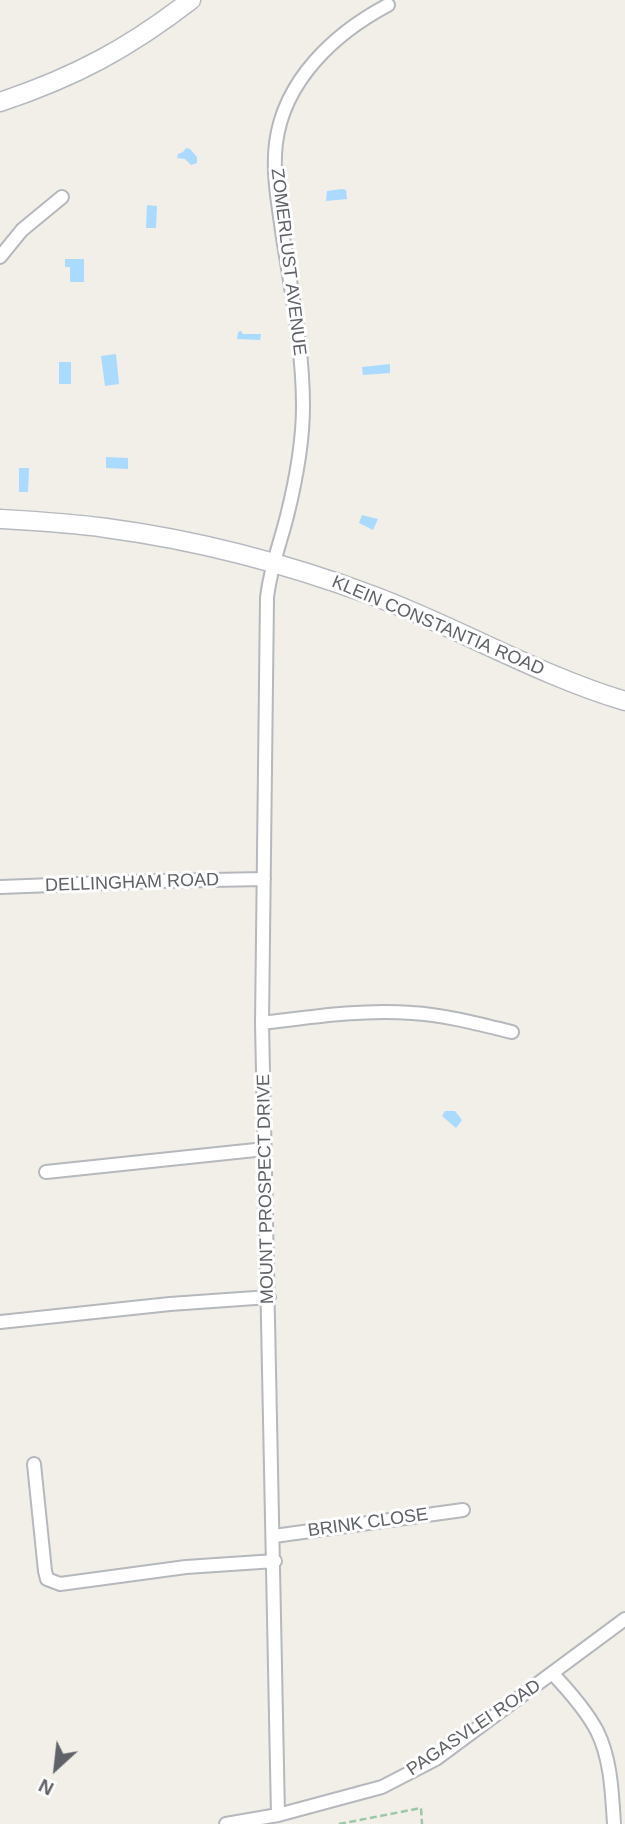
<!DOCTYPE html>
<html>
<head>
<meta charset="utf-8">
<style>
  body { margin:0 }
  #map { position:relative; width:625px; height:1824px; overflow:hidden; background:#f1efe8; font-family:Helvetica,sans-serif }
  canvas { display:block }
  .north { position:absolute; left:21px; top:1733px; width:70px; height:70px; -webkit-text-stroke:5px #fff; paint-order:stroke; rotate:207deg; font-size:19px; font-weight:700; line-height:28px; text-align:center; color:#5f6368 }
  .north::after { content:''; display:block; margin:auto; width:24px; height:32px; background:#5f6368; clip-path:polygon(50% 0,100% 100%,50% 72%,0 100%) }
</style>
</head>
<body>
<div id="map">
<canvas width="625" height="1824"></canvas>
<div class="north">N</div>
</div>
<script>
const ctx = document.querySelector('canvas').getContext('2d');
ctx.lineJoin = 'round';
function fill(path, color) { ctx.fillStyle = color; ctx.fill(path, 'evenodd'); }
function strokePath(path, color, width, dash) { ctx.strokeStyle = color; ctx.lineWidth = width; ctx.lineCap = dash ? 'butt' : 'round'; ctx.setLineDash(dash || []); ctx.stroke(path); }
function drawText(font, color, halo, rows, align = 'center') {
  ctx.font = font + ' Helvetica,sans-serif'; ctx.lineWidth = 6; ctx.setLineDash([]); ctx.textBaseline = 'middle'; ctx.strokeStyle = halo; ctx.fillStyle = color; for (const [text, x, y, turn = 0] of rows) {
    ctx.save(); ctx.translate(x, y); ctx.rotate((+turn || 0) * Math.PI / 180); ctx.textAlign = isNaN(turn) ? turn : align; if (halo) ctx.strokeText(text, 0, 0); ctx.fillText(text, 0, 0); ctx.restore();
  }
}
const water = new Path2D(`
  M186 148 190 149 197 157V163L191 165 185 159 177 158 178 154 183 152Z
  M342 189 346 190 347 199 326 201 327 191Z
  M147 205 157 206 156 228H146Z
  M65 259H84V282H70V267H65Z
  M241 331 243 334H261L260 340 237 339 238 332Z
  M116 354 119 384 105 386 101 356Z
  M59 362H71V384H59Z
  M390 364V373L363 375 362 367Z
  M106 457 128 458V469L106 468Z
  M19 468H29L28 492H19Z
  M362 515 378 519 373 530 359 523Z
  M445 1111H455L462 1120 456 1128 442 1116Z`);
const path = new Path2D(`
  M339 1824 421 1808 422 1824`);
const street = new Path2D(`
  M0 257 22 230 62 197
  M0 887 159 881 264 879
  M262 1023C311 1017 363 1009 412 1013 446 1015 479 1024 512 1032
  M46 1172 265 1149
  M0 1322 170 1304 269 1297
  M34 1464 45 1571 47 1579 60 1584 186 1567 275 1561
  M274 1536 463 1510
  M553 1674C569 1691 586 1710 597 1731 611 1759 612 1793 614 1824
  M278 1815 262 1023 267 598C270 569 280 544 287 516 296 480 303 443 303 406 303 350 292 294 283 238 279 207 272 174 276 143 284 80 335 33 388 5
  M226 1824 278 1815 382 1787 436 1759 625 1619`);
const secondary = new Path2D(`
  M0 102C75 77 129 48 191 0
  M0 519C35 521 71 523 106 528 197 540 288 564 374 596 459 628 538 675 625 701`);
const streetNames = [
  ["ZOMERLUST AVENUE",288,262,83],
  ["KLEIN CONSTANTIA ROAD",438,626,23],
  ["DELLINGHAM ROAD",132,883,-2],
  ["MOUNT PROSPECT DRIVE",266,1189,-91],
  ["BRINK CLOSE",368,1523,-8],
  ["PAGASVLEI ROAD",474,1728,-34]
];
fill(water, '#aadaff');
strokePath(street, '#b5b8bc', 16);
strokePath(secondary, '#b6babf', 21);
strokePath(path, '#9cc7a9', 2.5, [7, 3.5]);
strokePath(street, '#fff', 12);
strokePath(secondary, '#fff', 18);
drawText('18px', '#5f6368', '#fff', streetNames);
</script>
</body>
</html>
